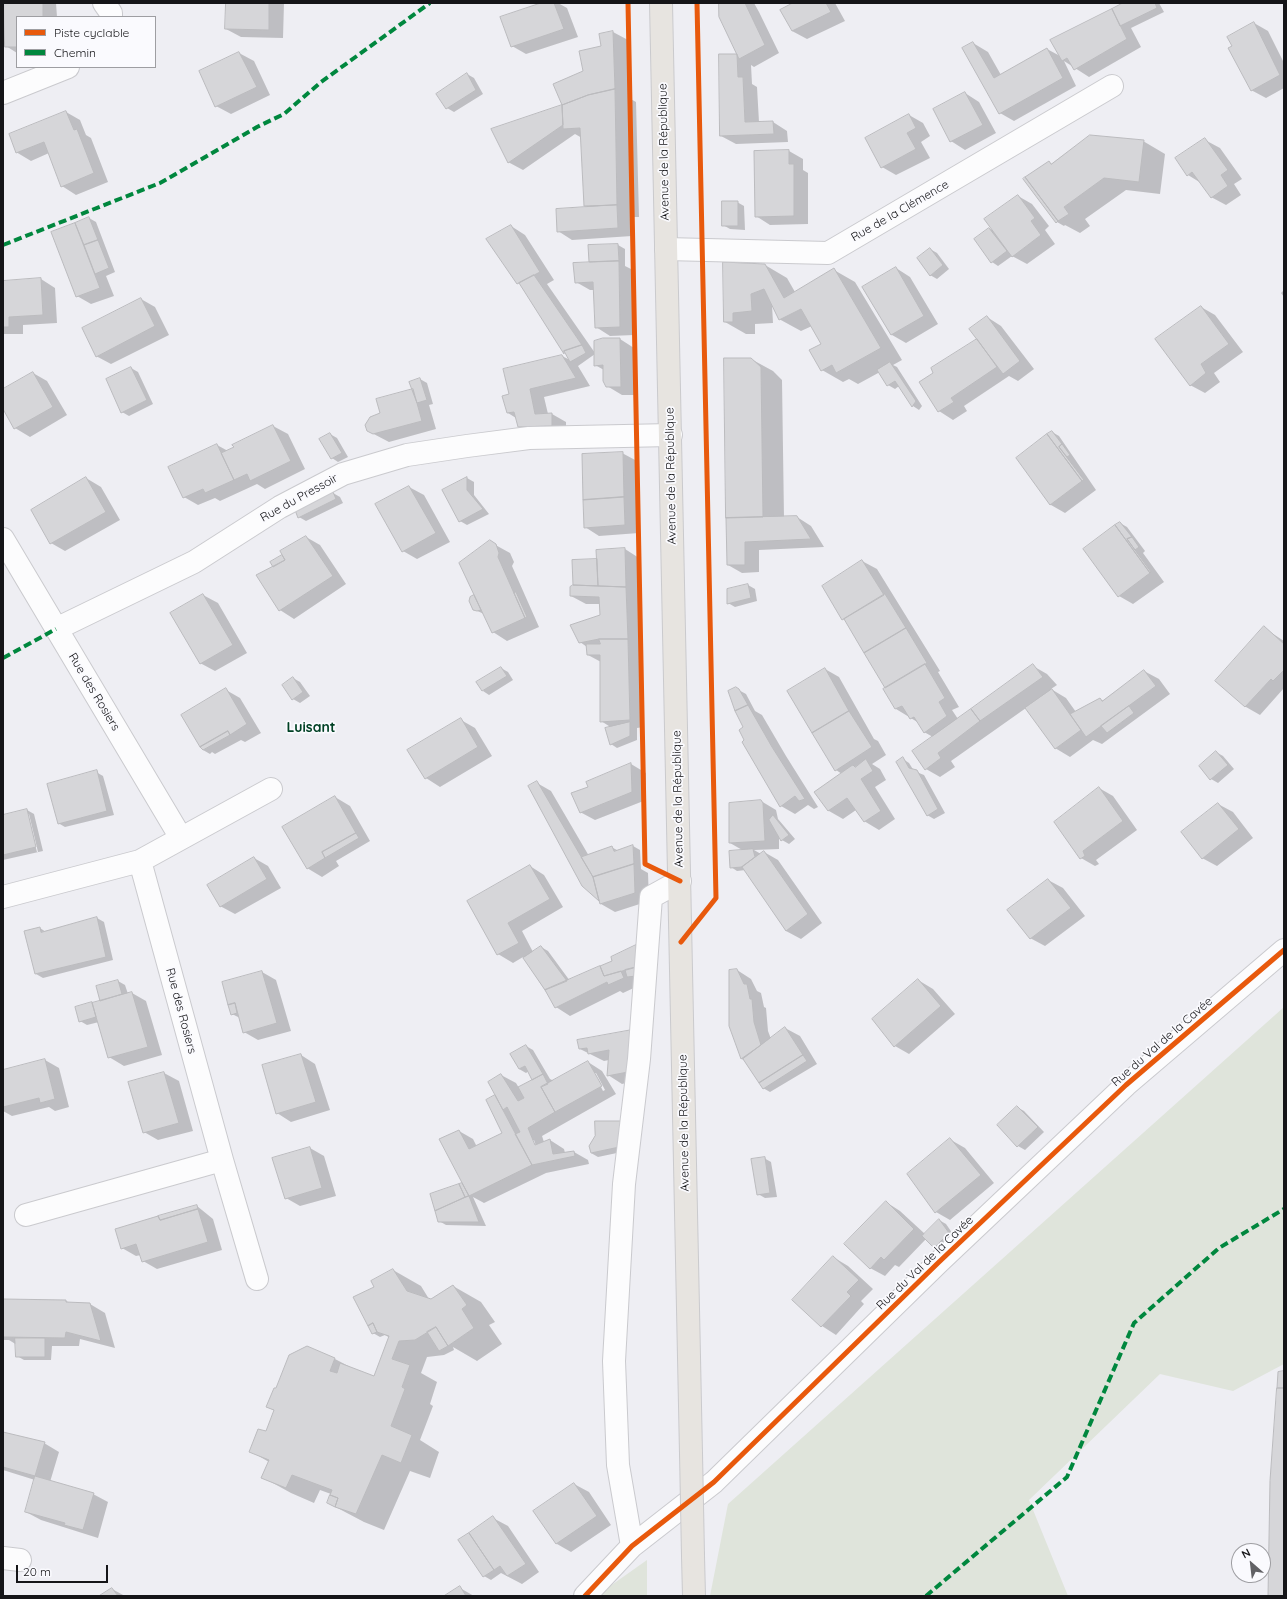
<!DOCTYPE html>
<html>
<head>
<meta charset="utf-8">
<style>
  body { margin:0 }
  #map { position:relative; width:1287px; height:1599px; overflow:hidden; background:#eeeef3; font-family:Quicksand,sans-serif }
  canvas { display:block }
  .frame { position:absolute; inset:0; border:4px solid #151518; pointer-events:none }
  .legend { position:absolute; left:16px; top:16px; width:140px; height:52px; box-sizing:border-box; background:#fafafe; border:1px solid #9e9ea2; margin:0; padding:5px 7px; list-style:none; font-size:12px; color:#151518 }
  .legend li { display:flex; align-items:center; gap:8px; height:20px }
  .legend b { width:20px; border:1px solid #9e9ea2 }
  .north { position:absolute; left:1231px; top:1543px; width:40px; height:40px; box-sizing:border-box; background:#fafafe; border:1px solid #9e9ea2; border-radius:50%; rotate:332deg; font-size:11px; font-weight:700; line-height:16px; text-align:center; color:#151518 }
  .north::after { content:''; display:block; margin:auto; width:14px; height:18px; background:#616165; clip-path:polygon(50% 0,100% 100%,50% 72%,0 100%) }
  .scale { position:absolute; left:16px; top:1565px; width:92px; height:18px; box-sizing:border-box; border:2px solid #151518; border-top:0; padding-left:5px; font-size:12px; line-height:14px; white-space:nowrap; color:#151518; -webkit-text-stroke:3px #fafafe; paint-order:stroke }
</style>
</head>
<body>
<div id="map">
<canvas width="1287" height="1599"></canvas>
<div class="frame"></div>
<ul class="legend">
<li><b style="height:5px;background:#e8590c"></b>Piste cyclable</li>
<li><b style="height:5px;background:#00873e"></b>Chemin</li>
</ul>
<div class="north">N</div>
<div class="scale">20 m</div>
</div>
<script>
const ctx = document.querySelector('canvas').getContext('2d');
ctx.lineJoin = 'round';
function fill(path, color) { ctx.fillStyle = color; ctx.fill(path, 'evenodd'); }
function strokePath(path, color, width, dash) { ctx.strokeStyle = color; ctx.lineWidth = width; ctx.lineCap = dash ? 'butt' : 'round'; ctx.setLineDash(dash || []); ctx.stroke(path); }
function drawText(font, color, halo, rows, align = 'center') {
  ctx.font = font + ' Quicksand,sans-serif'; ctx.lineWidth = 3.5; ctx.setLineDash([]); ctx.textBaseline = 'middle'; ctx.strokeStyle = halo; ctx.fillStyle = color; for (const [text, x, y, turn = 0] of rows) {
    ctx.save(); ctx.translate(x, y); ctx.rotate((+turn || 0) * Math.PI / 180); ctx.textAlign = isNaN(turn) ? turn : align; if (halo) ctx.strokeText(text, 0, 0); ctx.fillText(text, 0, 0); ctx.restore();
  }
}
const green = new Path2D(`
  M1284 1007V1364L1233 1391 1160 1374 1029 1500 1068 1596H710L728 1504Z
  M647 1560V1596H596Z`);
const shadow = new Path2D(`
  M5 3H56L57 17H17V53L6 46Z
  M227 3H284L283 38 241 37 226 29Z
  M544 3H558L567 8 578 37 526 54 512 46Z
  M720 3H754L759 12 779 53 754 67 751 65 752 84 757 87 759 122H773L787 131 788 142 736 144 721 136 720 55H738Z
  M795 3H835L845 21 807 39 792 31Z
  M1125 3H1159L1164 12 1131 28 1141 47 1089 77 1064 61 1076 86 1014 121 1000 113 973 43 988 52 1001 75 1047 49 1060 56Z
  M1254 23 1268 31 1284 63V88L1266 98 1251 90 1234 46Z
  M613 32 628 40 629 98 636 102 639 217H632V236L572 240 558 231 589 208 585 205 582 138 575 134 523 170 508 162 564 106 602 47 600 34Z
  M239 53 254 61 270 95 231 114 216 106Z
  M467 74 474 78 483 94 454 112 447 108Z
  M965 93 979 102 996 133 965 150 951 141Z
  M66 112 80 120 86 135 91 138 108 182 76 195 62 186 49 153 31 161 16 152Z
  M909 115 923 123 930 136 921 142 930 158 896 175 882 167Z
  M1205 140 1220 148 1242 179 1234 184 1241 195 1226 205 1211 197 1201 183 1188 175Z
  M1143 141 1165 154 1160 194 1126 190 1085 219 1090 226 1080 233 1065 225 1064 226 1057 222 1049 162 1052 164Z
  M789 151 803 159V170L808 173V224L770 225 756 216Z
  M1018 196 1032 204 1049 226 1045 230 1055 244 1027 264 1012 256 998 266 992 262 990 229 994 231Z
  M737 202 744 206 745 230 730 229 723 225Z
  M89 218 96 222 115 272 106 276 114 296 91 304 77 296 52 232Z
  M511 226 525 235 554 280 547 284 595 353 620 339 634 348 635 395H622L607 386 604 370 595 365V354L578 366 590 386 544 397 548 414H552L566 422V434H533L519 426 516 418 508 413 511 395 562 356 570 360 522 285 518 283Z
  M618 245 625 249V266L633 270 634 335 610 336 596 327 594 290H590L576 282 590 263 589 246Z
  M930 249 937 253 949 269 937 279 930 275Z
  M765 265 787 278 795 292 834 270 855 282 902 360 893 365 897 367 922 406 919 410 913 406 899 386 895 389 888 385 880 372 858 384 849 379 843 382 822 370V344L812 326 801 331 779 319 772 305 773 323 755 324V334H746L725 322Z
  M896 268 910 277 938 324 906 343 892 335 863 287Z
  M41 279 55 288 57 323 23 325V334H3V282Z
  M1284 290V297L1281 293Z
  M141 299 155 307 169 335 111 364 96 356Z
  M1201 307 1215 315 1243 352 1214 373 1220 382 1205 393 1190 385Z
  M987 317 1001 326 1034 369 1018 381 1009 376 964 406 967 411 953 420 939 411 920 382 935 373 978 339Z
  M751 359 773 371 782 380 784 518 797 517 811 526 824 547 759 550V572L742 573 728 565Z
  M131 368 138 372 153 404 129 416 122 412Z
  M33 373 47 381 67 415 30 437 15 428 3 406V390Z
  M420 379 427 383 433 404 429 405 436 429 389 442 368 431 381 414 413 389Z
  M273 426 288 434 305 469 265 489 257 484 220 501 215 498 198 505 184 497 217 445 228 451Z
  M1052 432 1059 436 1096 490 1065 513 1051 505 1017 458Z
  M330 434 337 438 348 457 338 462 332 458Z
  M622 453 637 461 639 533 599 536 585 527Z
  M86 478 101 487 120 520 65 551 51 543Z
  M467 478 474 482V495L489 514 467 525 460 521Z
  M409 487 424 495 450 542 417 559 403 551Z
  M333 493 340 497 343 503 306 521 299 517Z
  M1120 523 1127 527 1145 551 1143 553 1164 582 1133 604 1119 596Z
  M306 537 320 545 346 584 294 619 280 610 258 575 273 566 282 556 285 558Z
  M490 542 510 553 514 562 512 566 539 627 507 641 493 632 484 614 473 609 471 598 475 595Z
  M625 549 639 558 644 727 637 728V740L617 748 611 744 612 728 601 721V662L588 655 587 647 580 642 601 616 600 604H586L571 596 598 560Z
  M862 561 877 569 940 671 938 672 959 707 952 710 958 719 1033 666 1047 674 1057 685 1051 689 1066 698 1076 712 1100 699 1104 701 1144 671 1159 679 1170 694 1102 744 1093 740 1070 757 1055 748 1026 708 951 761 955 767 940 777 926 769 933 737 924 732 919 723 896 709 885 689 886 688 846 621 843 619Z
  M748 585 755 589 757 601 735 607 728 603Z
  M203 595 218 603 247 653 215 671 200 663Z
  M1264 628 1284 641V688L1260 715 1246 707 1217 680Z
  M501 668 508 672 513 680 489 695 483 691Z
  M825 669 839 677 874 739 878 741 886 755 872 764 880 769 886 780 875 787 895 819 879 830 864 821 856 810 843 819 829 811 816 792 842 774 836 770Z
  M293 678 300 682 310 696 300 703 293 699Z
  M735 688 746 694 755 711 762 715 786 756 818 807 814 809 808 805 795 814 781 806 746 740Z
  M226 690 240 698 261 733 245 742 241 740 215 754 212 752 210 754 203 750Z
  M461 720 475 728 492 756 440 787 426 778Z
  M1216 752 1223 756 1234 769 1218 783 1211 779Z
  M903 759 909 763 914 771 924 775 945 813 934 819 927 815Z
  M631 764 646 773V800L595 820 580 812 589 787 587 782Z
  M96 772 103 776 114 815 65 827 58 823Z
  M537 783 551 791 589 856 611 847 619 851 633 846 640 850 641 869 648 873 649 901 615 912 601 904 600 900 583 886Z
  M1099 788 1113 796 1137 830 1096 860 1099 864 1095 866 1081 858Z
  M335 797 350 806 370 841 336 861 339 866 322 877 307 868Z
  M761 801 776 810 778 819 795 839 789 844 782 840 779 835V849L754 850 761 854 764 852 778 860 822 923 801 939 786 931 746 870 737 871 731 867 744 851 730 843Z
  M1218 804 1233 812 1253 838 1217 866 1202 858Z
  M27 810 34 814 43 851 3 860V816ZM27 814H29L38 852H37Z
  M254 858 268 866 281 888 235 914 220 906Z
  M530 866 544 875 563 907 522 931 533 952 541 947 548 951 570 981 613 961 636 946 643 950 638 986 623 993 620 991 570 1016 556 1007 523 957 513 963 498 954 469 902Z
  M1048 880 1063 888 1085 916 1045 946 1030 938Z
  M97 918 104 922 113 960 43 978 36 974 40 928 46 932Z
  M737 970 751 979 757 991 761 993 764 1007 766 1008 768 1031 771 1039 785 1028 800 1036 817 1064 770 1092 763 1088 745 1061 742 1059 730 1026Z
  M262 972 276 980 291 1031 258 1040 244 1032 240 1018 232 1014 223 983Z
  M918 980 933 989 955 1014 909 1054 895 1046Z
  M118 981 125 985 128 994 132 993 146 1001 162 1055 124 1066 109 1057 99 1022 87 1025 80 1021 103 1001Z
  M632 1031 643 1079 622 1084 608 1075 609 1060 604 1061 580 1049Z
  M526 1046 533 1050 550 1079 554 1081 588 1062 602 1071 616 1094 542 1136 544 1142 550 1140 564 1149 565 1153 574 1152 588 1160 589 1164 546 1173 484 1203 473 1197 486 1226 446 1225 439 1221 432 1194 462 1184 465 1186 459 1131 473 1139 477 1147 504 1133 496 1096 501 1075 516 1083 519 1088 533 1080 529 1071 526 1073 519 1069ZM594 1073H596L605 1090 603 1091ZM532 1140H534L537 1149Z
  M301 1055 315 1064 330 1110 291 1122 277 1113Z
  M45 1060 59 1068 69 1107 55 1111 49 1107 12 1116 3 1111V1071Z
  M164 1073 179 1081 193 1131 158 1140 144 1132Z
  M1017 1107 1024 1111 1044 1132 1025 1150 1018 1146Z
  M632 1126 631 1150 598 1157 591 1153Z
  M951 1140 965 1148 994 1183 950 1220 936 1212Z
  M310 1148 324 1156 336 1196 300 1206 286 1198Z
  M764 1158 771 1162 777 1197 765 1198 758 1194Z
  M886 1202 900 1211 925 1234 939 1220 946 1224 955 1237 942 1252 926 1239 899 1267 895 1265 885 1276 870 1268Z
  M197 1206 213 1219 222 1250 157 1269 143 1261 141 1255 136 1256 122 1248Z
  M833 1257 848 1266 873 1289 861 1301 864 1304 836 1335 822 1326Z
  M393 1270 421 1286 429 1299 431 1300 453 1286 481 1302 495 1322 489 1325 502 1344 477 1361 453 1347 454 1350 444 1355 427 1357 421 1373 437 1382 430 1404 433 1406 420 1440 439 1452 430 1478 410 1471 384 1530 364 1522 328 1503 331 1494 320 1490 314 1503 291 1493 262 1477 269 1462 250 1451 266 1433 275 1411 267 1407 277 1390 335 1359 354 1369 374 1378 390 1338 385 1335 380 1337 373 1333 375 1287Z
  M3 1301H66L70 1303 90 1304 105 1313 115 1348 80 1339 79 1346H52L51 1360H24L17 1356V1345L9 1340H3Z
  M3 1433 44 1443 59 1452 50 1482 93 1494 108 1502 98 1538 41 1520 26 1512 35 1480 3 1470Z
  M574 1484 589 1492 611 1525 571 1552 557 1544 535 1511Z
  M493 1518 508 1526 539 1572 522 1584 501 1573 491 1580 484 1576Z
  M460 1588 474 1596H446Z
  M112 1589 125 1596H102Z`);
const building = new Path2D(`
  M4 3H43V17H17V47H5Z
  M226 3H269V30L225 29Z
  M541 3H554L564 29 511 47 500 17Z
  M719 3H745L765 45 739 59 719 17Z
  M793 3H826L831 12 792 31 780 10Z
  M1123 3H1155L1157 8 1120 26 1112 9Z
  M1112 9 1127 39 1074 70 1067 58 1062 61 1050 40Z
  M1254 22 1280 75 1251 91 1228 48 1232 46 1227 37Z
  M613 31 615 89 588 95 562 105 553 84 583 71 579 51 601 46 599 34Z
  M973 42 994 78 1047 48 1063 78 999 114 962 48Z
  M239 52 257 87 215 107 199 71Z
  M719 54H737L738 77H743L745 122 773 121 774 134 720 136Z
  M467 73 476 90 446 109 436 94Z
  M615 89 617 205 584 206 580 128 563 129 562 105 588 95Z
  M965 92 983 125 950 142 933 109Z
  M562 105 563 125 508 163 491 129Z
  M66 111 74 130 77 129 94 173 61 187 44 142 16 153 9 134Z
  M909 114 916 128 907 133 916 149 881 168 865 138Z
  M1090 135 1144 140 1139 182 1104 178 1064 207 1069 214 1058 221 1025 177 1049 161 1051 164Z
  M1205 138 1228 170 1221 175 1228 186 1211 198 1192 172 1187 176 1175 158Z
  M789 150V164H794V216L755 217 754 151Z
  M1025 177 1058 221 1056 223 1023 179Z
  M1018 195 1035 218 1031 221 1041 235 1012 257 984 219Z
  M722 201H738V226H722Z
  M617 205 618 228 557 232 556 209Z
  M89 217 98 240 84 245 75 223Z
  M75 223 100 288 76 297 51 232Z
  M511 225 540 272 517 284 486 239Z
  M989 228 1007 251 991 263 974 239Z
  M98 240 109 268 95 274 84 245Z
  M618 244 619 261 589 262 588 245Z
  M930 248 943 265 930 276 917 258Z
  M619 261 620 327 595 328 593 282 575 283 573 263Z
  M723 262 765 264 784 298 834 268 881 348 836 373 832 365 821 371 809 350 821 344 801 309 779 320 764 289 751 294 752 311 733 313V322H724Z
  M896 267 924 316 891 335 862 287Z
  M534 275 582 345 564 351V354L519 283Z
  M41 278 43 315 9 317V327H3V281Z
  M141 298 155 326 96 357 82 328Z
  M1201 306 1229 344 1201 364 1206 373 1190 386 1155 339Z
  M987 316 1020 361 1003 374 969 329Z
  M603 338H620L621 387H606L603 381V365L594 366V341Z
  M977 339 997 367 951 398 954 402 938 412 919 382 933 373 931 368Z
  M582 345 586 353 570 362 564 351Z
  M562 355 576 378 530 389 535 414 552 413V426L518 427 514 412 507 413 502 396 509 394 503 369Z
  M724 358H751L761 367 763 517 726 518Z
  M890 362 916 401 912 407 895 381 887 386 877 370Z
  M131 367 147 400 121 413 106 379Z
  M33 372 53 407 14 429 3 409V389Z
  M420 378 427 400 417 403 409 382Z
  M413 389 422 421 373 434 367 431 365 425 370 417 380 413 376 399Z
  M273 425 291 461 250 481 247 474 234 480 221 453 234 447 232 445Z
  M1052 431 1062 444 1059 447 1084 480 1082 481 1047 434Z
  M330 433 342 453 331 459 319 439Z
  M1047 434 1082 481 1050 505 1016 458Z
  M217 444 234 480 205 493 203 489 183 498 168 467Z
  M1062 444 1070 455 1067 457 1059 447Z
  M623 452 624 497 583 500 582 454Z
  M86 477 106 512 50 544 31 510Z
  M467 477V490L483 509 459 522 442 490Z
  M409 486 436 533 402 552 375 504Z
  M333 492 336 499 298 518 295 510Z
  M624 497 625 525 584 528 583 500Z
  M797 516 811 539 745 542V565H727L726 518Z
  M1120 522 1132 537 1127 539 1151 572 1150 573 1115 525Z
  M1115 525 1150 573 1118 597 1083 549Z
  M306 536 333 576 279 611 256 575 285 560 280 551Z
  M1132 537 1139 547 1135 550 1127 539Z
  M490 540 496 544 499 553 498 557 525 618 492 633 459 563Z
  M625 548 626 587 598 586 596 550Z
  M282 555 285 560 273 567 270 562Z
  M597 559 598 586 573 585 572 560Z
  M862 560 884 595 842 620 822 586Z
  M748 584 751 598 727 604V589Z
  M573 585 626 587 628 639H599L579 643 570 625 600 615 599 597 570 596V587Z
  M516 592 527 617 525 618 514 593Z
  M203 594 233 645 200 664 170 613Z
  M885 594 906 628 864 653 844 619Z
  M474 595 481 610 477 611 473 610 469 601 470 597Z
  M1264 626 1284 644V670L1273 681 1271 679 1245 707 1215 681Z
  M906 628 927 663 885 688 864 653Z
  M599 639H628L630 720 600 722V655H587L586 644H600Z
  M925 664 945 698 939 702 947 716 924 733 914 717 910 719 902 706 895 709 883 689Z
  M1033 664 1043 677 980 721 971 709Z
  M501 667 507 676 482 691 476 682Z
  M825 668 849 711 812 733 787 691Z
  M1144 670 1156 686 1086 737 1070 714 1100 698 1102 701Z
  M293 677 303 692 292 700 282 685Z
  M736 687 739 689 748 705 735 711 728 691Z
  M226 688 247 724 230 735 228 731 200 747 181 715Z
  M1052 689 1081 730 1055 749 1025 708Z
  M748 705 772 747 805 799 799 801 795 796 780 807 742 742 744 740 739 730 743 727 735 711Z
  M1129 706 1134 713 1107 733 1101 726Z
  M971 709 980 721 938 753 941 758 925 770 912 751Z
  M849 711 872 747 835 771 812 733Z
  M461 718 478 747 425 779 407 750Z
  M630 722V736L610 745 605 728Z
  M228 731 230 735 203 750 200 747Z
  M1216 751 1228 765 1210 780 1199 766Z
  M903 757 909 768 917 770 938 809 927 816 896 762Z
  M866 759 873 771 861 779 881 811 864 822 847 798 828 811 814 792 851 766 853 765 855 767Z
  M631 763 632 792 580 813 571 793 588 787 586 782Z
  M97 770 107 811 58 824 47 784Z
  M537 781 593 877 599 901 582 886 528 786Z
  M1099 787 1123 821 1083 851 1085 856 1080 859 1054 822Z
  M335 796 356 833 322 852 325 858 307 869 282 827Z
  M761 800 763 803 765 841 729 843V803Z
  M1218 803 1239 829 1202 859 1181 832Z
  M27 809 36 847 3 855V815Z
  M773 815 789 835 781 841 769 820Z
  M356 833 359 838 325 858 322 852Z
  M633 845 634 864 593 877 581 857 612 846 614 851Z
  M753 849 755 857 742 867 730 868 729 851Z
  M764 851 808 914 786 931 742 867Z
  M254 857 267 879 220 907 207 885Z
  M634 864 635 893 600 904 593 877Z
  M530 865 550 899 508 923 519 943 497 955 467 901Z
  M1048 879 1071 908 1030 939 1007 910Z
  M97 917 106 957 35 974 24 931 40 927 41 932Z
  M636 945 637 967 604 976 600 966 612 961 611 957Z
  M541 946 567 981 545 990 523 958Z
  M600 966 604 976 621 971 624 978 608 985 607 982 555 1008 545 990Z
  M637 967 636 976 627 977 625 970Z
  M737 969 744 984H747L750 999H752L754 1022 761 1045 741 1059 729 1026V970Z
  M262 971 277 1023 243 1033 235 1003 228 1005 222 982Z
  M918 979 941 1006 894 1047 872 1019Z
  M118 980 122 994 100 1001 96 986Z
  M132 992 148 1047 108 1058 92 1003Z
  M92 1002 96 1017 79 1022 75 1007Z
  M235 1003 237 1013 231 1015 228 1005Z
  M785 1027 803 1055 759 1083 743 1059Z
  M632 1030 628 1072 607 1076 609 1050 588 1054 587 1048 579 1049 577 1040Z
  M526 1045 543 1074 532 1080 525 1066 519 1069 510 1054Z
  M301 1054 316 1102 276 1114 262 1065Z
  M803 1055 807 1061 763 1089 759 1083Z
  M45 1059 55 1099 40 1103 39 1098 3 1107V1070Z
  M588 1061 602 1086 555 1112 541 1087Z
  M164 1072 179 1123 143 1133 128 1082Z
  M501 1074 518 1101 524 1098 518 1087 543 1074 548 1084 541 1087 555 1112 528 1128 535 1145 550 1139 553 1154 574 1151 575 1156 532 1165 515 1134 520 1132 507 1107 503 1110 488 1082Z
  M495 1095 532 1165 469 1196 439 1139 459 1130 469 1149 502 1133 486 1100Z
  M1017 1106 1038 1127 1017 1147 997 1125Z
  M595 1121H626L624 1146 591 1153 589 1146 595 1136Z
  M950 1138 981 1175 935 1213 907 1174Z
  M310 1147 322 1188 285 1199 272 1158Z
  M765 1157 770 1193 757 1195 751 1159Z
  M462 1183 469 1196 465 1197 459 1184Z
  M459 1184 465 1197 435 1211 430 1194Z
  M469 1196 479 1222H438L435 1211Z
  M886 1201 914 1229 884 1260 881 1257 870 1269 844 1244Z
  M197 1205 198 1209 160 1220 158 1216Z
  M198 1209 208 1242 142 1262 136 1244 121 1249 115 1229 158 1216 160 1220Z
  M939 1219 949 1233 934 1248 922 1236Z
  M833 1256 859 1280 847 1292 851 1296 821 1327 792 1300Z
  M393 1269 407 1291 431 1299 453 1285 467 1305 462 1309 474 1328 448 1346 436 1327 415 1340 399 1341 392 1359 410 1365 402 1387 405 1389 391 1426 412 1435 401 1463 382 1455 356 1514 335 1507 338 1498 330 1495 332 1490 292 1475 286 1488 261 1478 269 1460 249 1452 258 1429 266 1431 274 1410 266 1407 274 1388H276L289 1355 307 1346 335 1358 330 1371 337 1373 340 1363 374 1376 389 1336 377 1332 373 1323 368 1326 353 1297 374 1287 371 1281Z
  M3 1299 66 1300V1302L90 1303 101 1341 66 1332 65 1338 3 1337Z
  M373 1323 377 1332 372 1334 368 1326Z
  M436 1327 448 1346 439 1351 427 1332Z
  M15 1338H45V1357H16Z
  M1284 1371V1388H1277L1278 1372Z
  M1277 1388H1284V1596H1268L1270 1481Z
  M3 1432 45 1442 35 1476 3 1467Z
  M35 1476 94 1493 83 1530 64 1525 65 1523 25 1512Z
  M574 1483 597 1516 556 1544 533 1511Z
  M330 1495 338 1498 335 1507 327 1503Z
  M493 1516 526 1564 507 1576 500 1566 494 1570 469 1533Z
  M469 1533 494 1570 483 1577 458 1540Z
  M460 1586 466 1596H444Z
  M112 1588 118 1596H99Z`);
const minor = new Path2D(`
  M104 3 111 13V17
  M3 93 68 67
  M666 249 828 253 1112 86
  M3 539 181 838
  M56 629 194 562 280 507 343 474 407 455 467 446 529 438 671 435
  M140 861 222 1160 257 1279
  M3 897 140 861 271 789
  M26 1215 222 1160
  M632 1546 618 1465 614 1361 624 1184 639 1059 651 897 680 881
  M3 1558 20 1560
  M585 1596 632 1546 714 1482 939 1262 1126 1085 1284 950`);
const major = new Path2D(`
  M661 3 691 1453
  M693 1556 694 1596`);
const majorBridge = new Path2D(`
  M691 1453 693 1556`);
const quiet = new Path2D(`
  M3 245 160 183 257 127 284 114 321 82 430 3
  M3 658 56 629
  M926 1596 1067 1477 1134 1323 1219 1248 1284 1209`);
const cycleway = new Path2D(`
  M628 3 645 864 680 881
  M681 942 716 898 697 3
  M585 1596 632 1546 714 1482 939 1262 1126 1085 1284 950`);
const streetNames = [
  ["Avenue de la République",664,152,-91],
  ["Rue de la Clémence",900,211,-30],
  ["Avenue de la République",671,476,-91],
  ["Rue du Pressoir",299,498,-29],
  ["Rue des Rosiers",94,692,59],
  ["Avenue de la République",678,799,-91],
  ["Rue des Rosiers",181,1011,75],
  ["Rue du Val de la Cavée",1162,1042,-41],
  ["Avenue de la République",684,1123,-91],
  ["Rue du Val de la Cavée",925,1263,-44]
];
const quarterNames = [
  ["Luisant",311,728]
];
fill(green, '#dfe4db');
fill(shadow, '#0003');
fill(building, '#d6d6d9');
strokePath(building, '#bbbbbe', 1);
strokePath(minor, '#cacace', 24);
strokePath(major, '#cacacd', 24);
strokePath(minor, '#fcfcfd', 22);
strokePath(major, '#e7e4e0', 22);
strokePath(majorBridge, '#cacacd', 24, []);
strokePath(majorBridge, '#e7e4e0', 22);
strokePath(quiet, '#00873e', 4, [8, 4]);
strokePath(cycleway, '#e8590c', 5);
drawText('12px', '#151518', '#fafafe', streetNames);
drawText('bold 14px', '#004124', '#fafafe', quarterNames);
</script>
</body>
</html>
